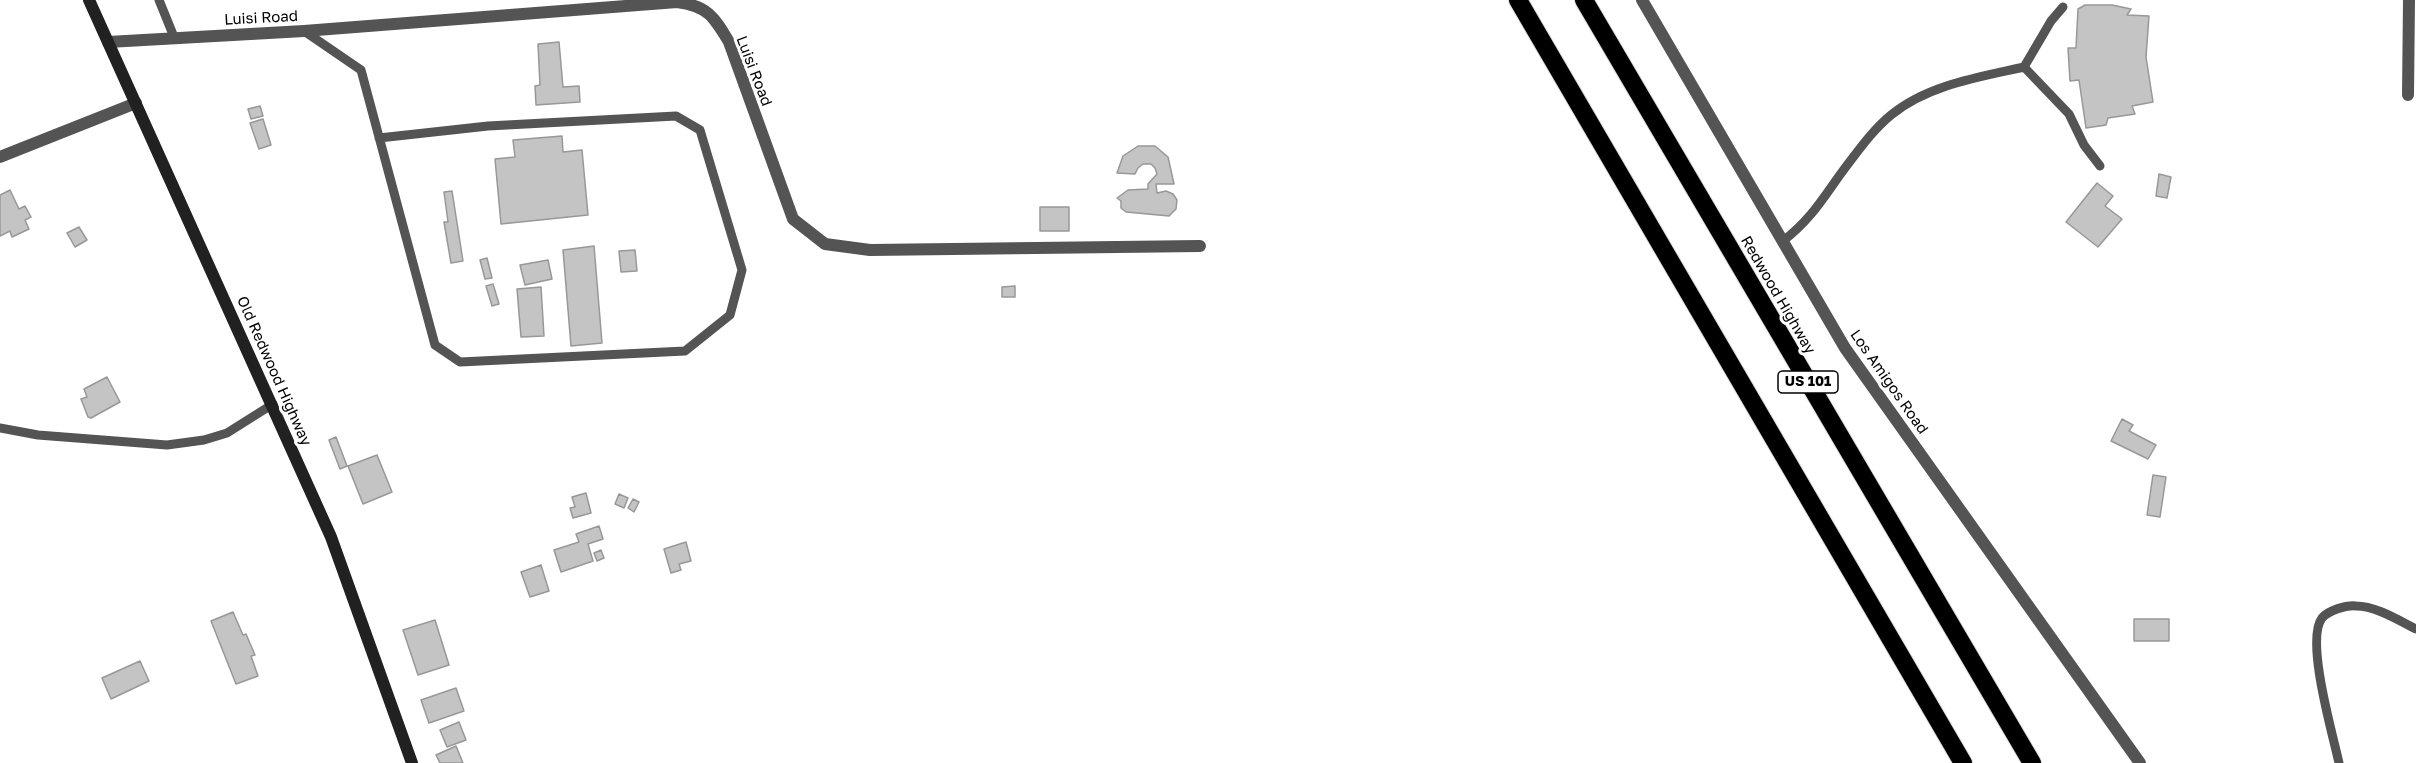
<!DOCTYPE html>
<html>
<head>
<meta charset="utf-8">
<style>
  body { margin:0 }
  canvas { display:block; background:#fff }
</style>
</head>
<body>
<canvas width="2416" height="763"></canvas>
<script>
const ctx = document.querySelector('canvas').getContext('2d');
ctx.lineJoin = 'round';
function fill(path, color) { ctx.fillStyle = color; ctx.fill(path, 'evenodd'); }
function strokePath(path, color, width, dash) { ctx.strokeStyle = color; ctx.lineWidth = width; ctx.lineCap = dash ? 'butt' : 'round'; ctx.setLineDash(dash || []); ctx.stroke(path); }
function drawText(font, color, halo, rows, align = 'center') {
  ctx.font = font + ' "Golos Text",sans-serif'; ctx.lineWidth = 6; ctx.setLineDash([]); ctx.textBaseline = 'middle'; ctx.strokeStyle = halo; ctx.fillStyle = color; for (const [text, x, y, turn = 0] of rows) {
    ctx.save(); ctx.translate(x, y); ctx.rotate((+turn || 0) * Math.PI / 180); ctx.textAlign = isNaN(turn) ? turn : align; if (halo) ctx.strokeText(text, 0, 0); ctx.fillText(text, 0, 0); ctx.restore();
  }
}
const building = new Path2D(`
  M2085 5H2112L2131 9 2127 15 2149 16 2146 57 2153 102 2132 106 2135 114 2108 118 2106 125 2086 128 2079 80 2070 81 2068 48H2076L2078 9Z
  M559 42 563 87 579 86 580 102 536 105 535 86 540 85 538 44Z
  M260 106 263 116 251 119 248 109Z
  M263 119 271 145 259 149 250 123Z
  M562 136 563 152 582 150 588 215 501 224 495 159 515 157 513 140Z
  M1138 146H1155L1168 157 1174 184H1156L1157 193 1166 191 1173 194 1177 200 1176 209 1169 216 1126 212 1121 208V201L1117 198 1128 190 1148 189V184L1157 174 1155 168 1151 164H1143L1138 168 1135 174 1117 173 1123 156Z
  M2159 174 2171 177 2167 198 2156 196Z
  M2097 183 2113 196 2105 206 2122 219 2098 247 2066 222Z
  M10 190 19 209 25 206 31 217 25 220 29 229 12 237 10 231 0 236V195Z
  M452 191 463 261 451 263 444 222H448L444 192Z
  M1040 207H1069V231H1040Z
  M79 227 87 240 75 247 67 233Z
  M594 246 602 343 571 346 563 250Z
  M635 250 637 271 621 272 619 251Z
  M487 258 492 278 485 279 480 260Z
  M548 260 552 279 525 285 520 265Z
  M493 284 499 304 492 306 486 286Z
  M1015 286V297H1002V287Z
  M541 287 544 336 521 337 517 289Z
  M107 377 120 402 91 418 88 417 81 399 87 397 84 389Z
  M2122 419 2133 425 2129 431 2156 445 2148 459 2111 441Z
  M336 437 347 466 340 469 329 440Z
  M377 455 392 492 363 504 348 466Z
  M2153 475 2166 477 2160 517 2147 515Z
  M586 493 591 513 573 518 570 508 575 507 572 497Z
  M619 494 628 498 624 508 615 504Z
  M633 499 639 502 634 512 628 508Z
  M599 526 603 539 588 544 593 561 561 572 554 550 579 542 576 534Z
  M686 542 691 561 679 564 681 570 671 573 664 549Z
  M601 550 604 558 597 561 594 553Z
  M541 565 549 591 530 597 521 572Z
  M233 612 243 635 246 634 255 655 251 656 258 676 236 684 211 621Z
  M2134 619H2169V641H2134Z
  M435 620 449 665 418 675 403 630Z
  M140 661 149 681 111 699 102 678Z
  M456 688 464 711 429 723 421 700Z
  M459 722 466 740 447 747 440 730Z
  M456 746 463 763H440L436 755Z`);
const service = new Path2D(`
  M159 0 174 37
  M2063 7 2051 21 2024 67 2069 114 2084 145 2100 166
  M304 31 361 70 435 345 460 362 685 351 730 315 742 270 700 130 676 116 488 126 379 138
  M1783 241C1814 217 1825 194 1848 164 1861 147 1874 129 1891 115 1927 85 1979 77 2024 67
  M0 428 38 435 167 445 204 440 227 433 273 404
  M2339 763C2333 735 2305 640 2322 618 2329 610 2346 605 2356 606 2376 606 2398 620 2416 629`);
const minor = new Path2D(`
  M108 42 304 31 677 2C708 6 714 17 729 42L793 219 825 244 870 250 1200 246
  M2408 95 2409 0
  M0 157 136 103`);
const tertiary = new Path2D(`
  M1642 0 1845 348 2140 763`);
const secondary = new Path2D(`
  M89 0 331 537 412 763`);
const motorway = new Path2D(`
  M1518 0 1963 763
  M1584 0 2032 763`);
const shields = [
  [1808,382,60]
];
const shieldNames = [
  ["US 101",1808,382]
];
const streetNames = [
  ["Luisi Road",261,18,-3],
  ["Luisi Road",754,71,69],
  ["Redwood Highway",1778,295,60],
  ["Old Redwood Highway",274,371,66],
  ["Los Amigos Road",1889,382,55]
];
fill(building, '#c4c4c4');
strokePath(building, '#989898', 1.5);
strokePath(motorway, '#dbdbdb', 20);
strokePath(service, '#545454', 9);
strokePath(minor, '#545454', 12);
strokePath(tertiary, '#545454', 12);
strokePath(secondary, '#212121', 12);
strokePath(motorway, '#000', 18);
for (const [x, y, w] of shields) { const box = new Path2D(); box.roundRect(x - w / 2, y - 11, w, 22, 4.5); ctx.fillStyle = '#fff'; ctx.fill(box); strokePath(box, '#000', 1.5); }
drawText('bold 14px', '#000', null, shieldNames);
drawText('15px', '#000', '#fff', streetNames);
</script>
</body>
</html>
